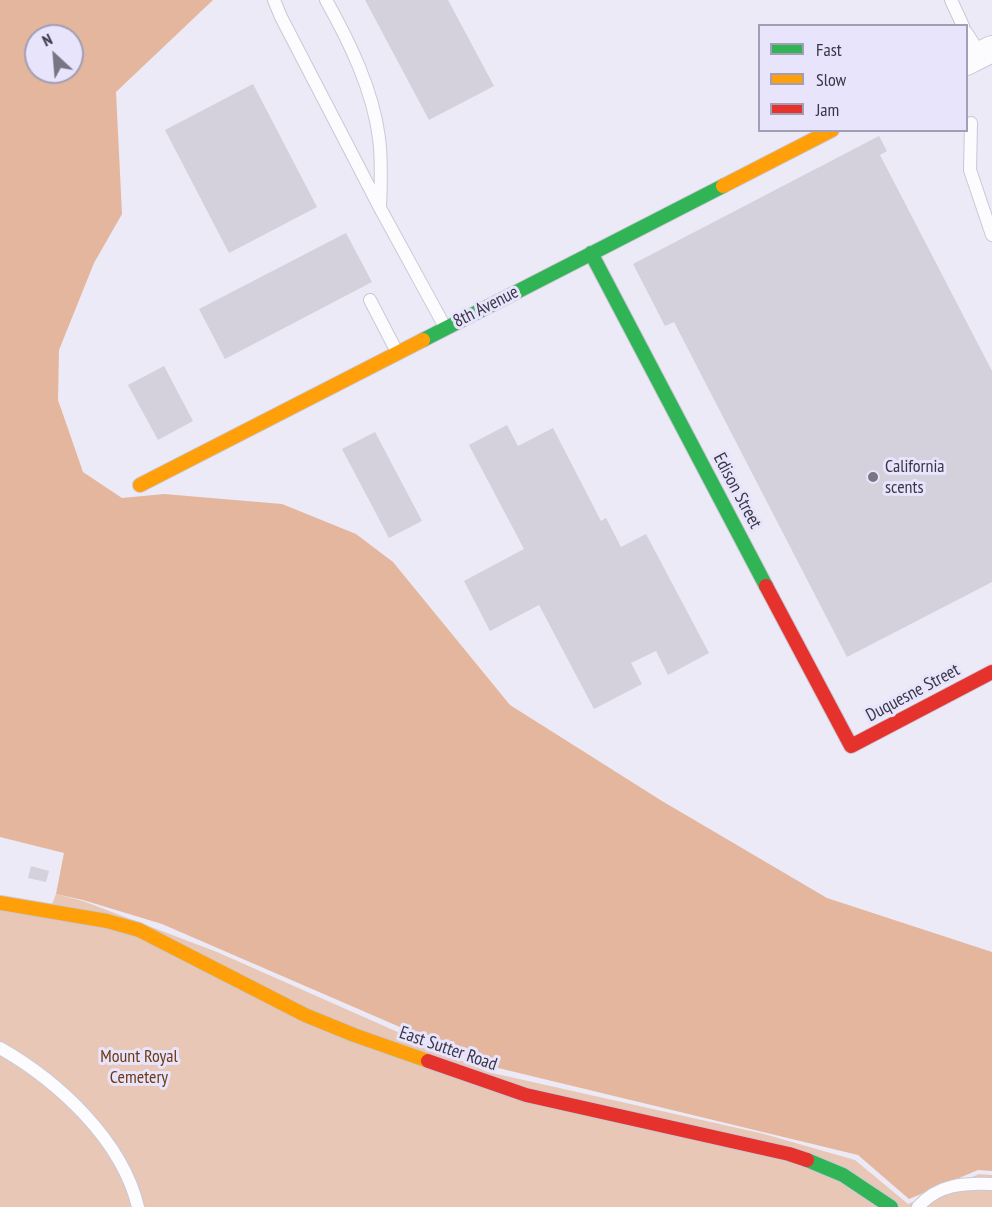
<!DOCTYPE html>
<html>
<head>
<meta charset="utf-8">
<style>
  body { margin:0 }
  #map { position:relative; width:992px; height:1207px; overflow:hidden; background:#eceaf6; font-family:"PT Sans Narrow",sans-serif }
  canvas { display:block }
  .legend { position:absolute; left:758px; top:24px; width:210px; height:108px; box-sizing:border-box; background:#e8e4fc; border:2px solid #a29eb3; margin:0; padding:8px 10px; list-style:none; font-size:18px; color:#393646 }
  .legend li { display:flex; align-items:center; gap:12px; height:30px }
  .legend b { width:30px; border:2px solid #a29eb3 }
  .north { position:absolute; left:24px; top:24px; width:60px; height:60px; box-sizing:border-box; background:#e8e4fc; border:2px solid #a29eb3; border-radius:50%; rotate:334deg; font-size:16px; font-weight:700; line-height:24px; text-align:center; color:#393646 }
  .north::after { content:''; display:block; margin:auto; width:21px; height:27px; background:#787584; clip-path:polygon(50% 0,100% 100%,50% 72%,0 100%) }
</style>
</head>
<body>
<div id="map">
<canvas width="992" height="1207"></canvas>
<ul class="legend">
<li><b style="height:8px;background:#30b455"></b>Fast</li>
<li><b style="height:8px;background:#ff9f0a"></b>Slow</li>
<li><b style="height:8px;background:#e5322d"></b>Jam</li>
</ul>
<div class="north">N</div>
</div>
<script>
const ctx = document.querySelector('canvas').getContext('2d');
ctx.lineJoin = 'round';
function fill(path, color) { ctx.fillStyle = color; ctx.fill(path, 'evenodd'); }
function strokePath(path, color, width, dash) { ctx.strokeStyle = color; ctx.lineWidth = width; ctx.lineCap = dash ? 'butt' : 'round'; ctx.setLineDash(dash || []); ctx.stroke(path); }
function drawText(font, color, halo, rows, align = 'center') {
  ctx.font = font + ' "PT Sans Narrow",sans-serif'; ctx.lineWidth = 6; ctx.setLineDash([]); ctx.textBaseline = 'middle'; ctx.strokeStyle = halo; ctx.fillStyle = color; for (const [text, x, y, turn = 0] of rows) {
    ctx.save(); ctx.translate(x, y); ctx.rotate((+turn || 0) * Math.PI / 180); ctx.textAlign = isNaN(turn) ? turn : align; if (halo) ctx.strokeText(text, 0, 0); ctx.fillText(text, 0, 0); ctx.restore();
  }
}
const green = new Path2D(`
  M56 894 83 901 217 952 488 1072 764 1134 855 1160 908 1204 979 1174 992 1175V1207H0V901L51 907Z`);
const forest = new Path2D(`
  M0 0H213L116 92 122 214 94 263 59 350 58 400 83 472 122 498 164 494 282 504 356 534 393 562 510 705 662 801 827 898 992 952V1171L978 1170 909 1199 858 1155 490 1066 162 924 83 900 56 894 64 853 0 837ZM36 36H72V72H36Z`);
const building = new Path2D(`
  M365 0H448L494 86 429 120Z
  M253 84 317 207 229 253 165 130Z
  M879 136 887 151 880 155 992 371V582L847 657 674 322 665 326 633 264Z
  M346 233 372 282 225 359 199 309Z
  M164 366 193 421 158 440 128 385Z
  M507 425 518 446 553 428 601 521 606 518 621 547 646 534 709 653 668 675 656 651 631 663 642 684 594 709 539 605 490 631 464 581 524 549 469 445Z
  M375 432 422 521 389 538 342 449Z
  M31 866 49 871 46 882 28 878Z`);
const lane = new Path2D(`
  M274 0 281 17 380 208 445 327
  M326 0C349 41 373 90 379 138 382 161 381 184 380 207
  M951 0 963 26
  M966 32 981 55
  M971 123 970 170 992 235
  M370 300 397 352
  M0 1048C58 1081 122 1140 138 1207
  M918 1207C938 1184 964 1183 992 1184`);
const street = new Path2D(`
  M966 62 992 49`);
const fast = new Path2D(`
  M591 253 766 586
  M423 340 723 186
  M807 1160 843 1175 891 1207`);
const slow = new Path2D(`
  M723 186 832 130
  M140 485 423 340
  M0 903 107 921 139 930 305 1015 354 1035 428 1061`);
const jam = new Path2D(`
  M766 586 851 746 992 672
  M428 1061 526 1095 789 1154 807 1160`);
const markers = [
  [873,477,6,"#787584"]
];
const streetNames = [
  ["8th Avenue",486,307,-27],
  ["Edison Street",737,491,62],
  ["Duquesne Street",913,693,-28],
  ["East Sutter Road",448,1049,19]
];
const poiNames = [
  ["California",885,467],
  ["scents",885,488]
];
const parkNames = [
  ["Mount Royal",139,1057],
  ["Cemetery",139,1078]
];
fill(green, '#e9c7b6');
fill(forest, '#e3b69d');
fill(building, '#d4d0dc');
strokePath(lane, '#cac8d6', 14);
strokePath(street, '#cac8d6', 28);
strokePath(fast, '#cac8d6', 16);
strokePath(slow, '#cac8d6', 16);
strokePath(jam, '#cac8d6', 16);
strokePath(lane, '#fcfcfe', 12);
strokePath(street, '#fcfcfe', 26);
strokePath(fast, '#30b455', 14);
strokePath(slow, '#ff9f0a', 14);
strokePath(jam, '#e5322d', 14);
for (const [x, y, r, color] of markers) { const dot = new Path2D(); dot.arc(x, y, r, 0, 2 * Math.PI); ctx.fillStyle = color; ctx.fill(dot); strokePath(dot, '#e8e4fc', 2); }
drawText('18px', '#393646', '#e8e4fc', streetNames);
drawText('18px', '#393646', '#e8e4fc', poiNames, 'left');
drawText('18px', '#6e3a10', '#e8e4fc', parkNames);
</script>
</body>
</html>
